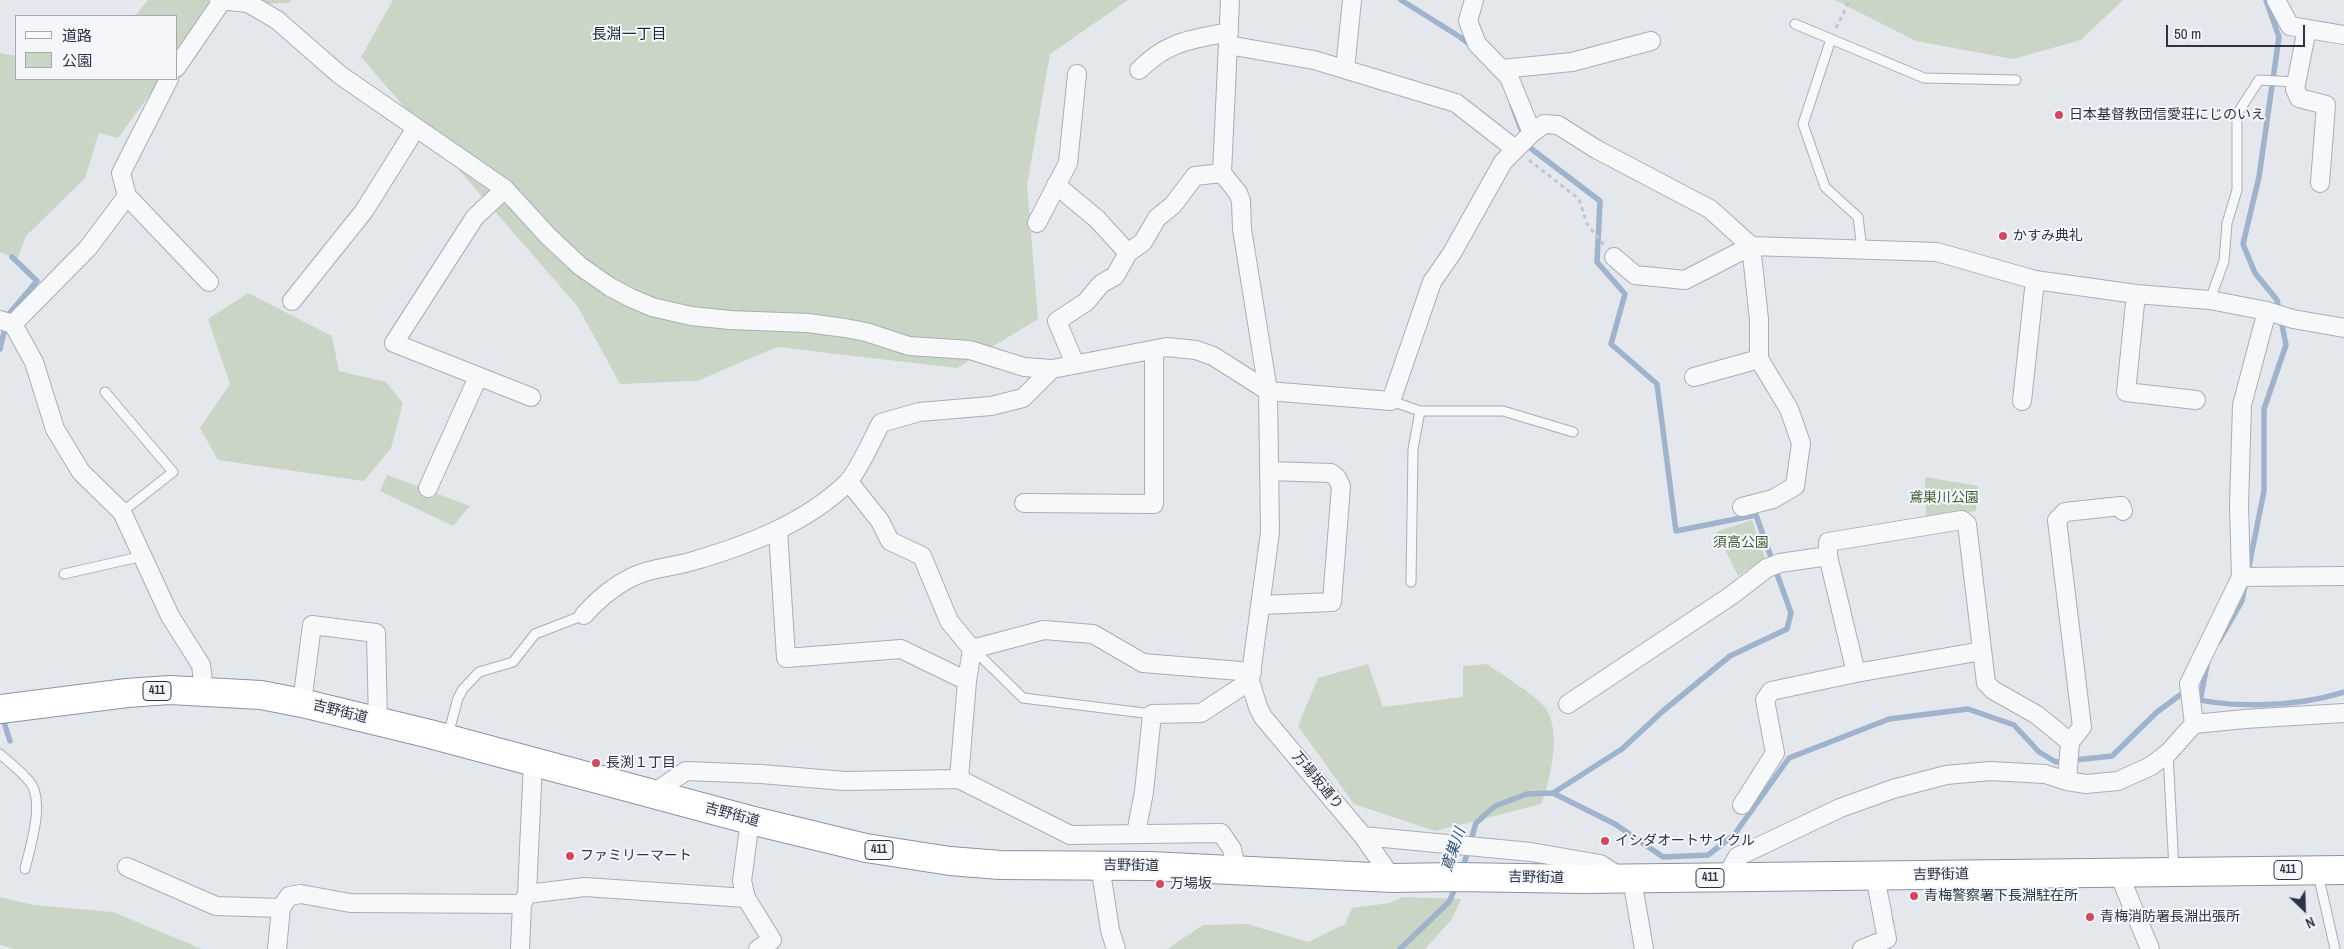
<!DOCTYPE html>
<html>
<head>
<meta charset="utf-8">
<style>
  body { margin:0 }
  #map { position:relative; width:2344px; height:949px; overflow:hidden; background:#e4e7ec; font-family:"Archivo Narrow","Noto Sans JP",sans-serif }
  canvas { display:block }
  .legend { position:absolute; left:15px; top:15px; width:162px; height:65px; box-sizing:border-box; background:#f4f6f9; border:1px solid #a4a8b1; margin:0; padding:6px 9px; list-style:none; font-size:15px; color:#2b3445 }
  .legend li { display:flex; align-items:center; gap:10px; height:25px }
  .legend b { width:25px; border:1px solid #a4a8b1 }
  .north { position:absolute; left:2279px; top:884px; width:50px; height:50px; -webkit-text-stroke:4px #f4f6f9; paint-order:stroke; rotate:156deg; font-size:14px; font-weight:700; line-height:20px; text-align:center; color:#2b3445 }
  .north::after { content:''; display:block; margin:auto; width:18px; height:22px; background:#2b3445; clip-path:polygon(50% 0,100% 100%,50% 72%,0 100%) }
  .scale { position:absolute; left:2166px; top:25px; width:139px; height:22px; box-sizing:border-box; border:2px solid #2b3445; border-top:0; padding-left:6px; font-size:15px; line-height:18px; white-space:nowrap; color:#2b3445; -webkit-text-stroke:4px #f4f6f9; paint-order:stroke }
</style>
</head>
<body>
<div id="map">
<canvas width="2344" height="949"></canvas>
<ul class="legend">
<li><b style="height:6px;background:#f7f8fa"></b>道路</li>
<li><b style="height:14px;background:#c9d6c5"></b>公園</li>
</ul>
<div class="north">N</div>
<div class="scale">50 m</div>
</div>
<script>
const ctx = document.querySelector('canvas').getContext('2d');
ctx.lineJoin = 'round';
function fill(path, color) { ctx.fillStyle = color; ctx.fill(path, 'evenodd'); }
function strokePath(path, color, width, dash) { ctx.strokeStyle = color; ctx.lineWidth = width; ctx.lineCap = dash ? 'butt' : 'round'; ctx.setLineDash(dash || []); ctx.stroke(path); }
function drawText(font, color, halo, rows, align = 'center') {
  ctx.font = font + ' "Archivo Narrow","Noto Sans JP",sans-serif'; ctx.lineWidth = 4; ctx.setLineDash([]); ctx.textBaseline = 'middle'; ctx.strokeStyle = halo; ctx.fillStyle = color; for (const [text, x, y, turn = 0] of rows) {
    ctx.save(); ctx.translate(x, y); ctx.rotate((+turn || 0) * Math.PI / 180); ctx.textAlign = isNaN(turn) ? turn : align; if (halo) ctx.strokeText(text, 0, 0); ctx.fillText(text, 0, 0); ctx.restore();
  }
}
const green = new Path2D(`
  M148 0H292L289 3 214 6 176 58V16H135Z
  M393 0H1128L1050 54 1027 185 1038 319 957 368 777 347 697 381 620 384 578 307 361 57Z
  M1835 0H2123L2081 40 2013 59 1916 41Z
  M0 53 16 56V79H161L118 138 99 133 85 178 26 236 17 259 0 252Z
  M248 293 332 336 339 371 386 382 403 403 391 448 364 481 218 460 200 428 230 384 208 319Z
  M387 475 470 506 453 526 380 491Z
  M1925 477 1978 486 1976 511 1926 517Z
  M1752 520 1765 558 1738 576 1716 532Z
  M1368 664 1383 707 1463 697V666L1487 664C1502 675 1534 694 1544 706 1563 729 1550 781 1541 804L1435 831 1354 804 1298 726 1318 678Z
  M0 897 33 905 113 912 202 949H15L0 945Z
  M1403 897 1461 899 1452 919 1425 949H1167L1203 925 1247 924 1308 942 1345 924 1352 908 1390 903Z`);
const stream = new Path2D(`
  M1401 0 1460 37 1473 47
  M1512 105 1521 129
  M0 349 8 315 37 281 12 257
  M2248 571 2264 491V409L2286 345 2277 300 2255 273 2243 244 2259 177 2279 37 2266 0
  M2219 641 2242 601 2245 585
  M2200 701 2208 660
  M2 716 10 741
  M1553 793 1615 824 1663 857 1708 855 1734 835 1789 758 1889 719 1968 709 2014 725 2039 752 2056 762 2112 756 2157 712 2180 695C2228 710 2296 707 2344 692
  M1462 871 1476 823 1495 806 1527 794 1553 793 1622 749 1663 711 1730 656 1787 629 1791 613 1756 515 1676 531 1657 384 1611 344 1625 294 1597 262 1600 201 1529 147 1527 142
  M1400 949 1449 902 1457 884`);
const path = new Path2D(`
  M1836 28 1849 1 1847 0
  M1529 160 1579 199 1587 224 1604 245`);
const service = new Path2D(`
  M1795 24 1924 78 2016 80
  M1831 39 1803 124 1825 187 1858 217 1862 249
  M2210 300 2224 261 2227 223 2237 190V114L2259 80 2296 82
  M105 392 173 472 122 512
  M1391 401 1420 411 1413 449 1411 582
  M1420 411H1503L1573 432
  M64 574 143 556
  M973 649 1023 698 1152 714
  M448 735 458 698 463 689 479 672 513 662 535 634 584 615
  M2168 753 2174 870
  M0 754C10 763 21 771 29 781 46 800 30 847 25 869
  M2318 874 2335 949`);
const minor = new Path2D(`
  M219 0 248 3 277 20 340 75 505 189 548 236 580 266 610 287 631 298 652 307 691 316 730 320 808 323 845 328 866 332 909 346 970 350 1024 367 1052 369
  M1474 0 1468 21 1477 44 1509 77 1532 133
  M2276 0 2290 26 2344 35
  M2307 29 2295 89 2299 98 2326 105 2320 183
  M1228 45 1314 60 1456 103 1515 149
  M176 68 222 1
  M1345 69 1352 0
  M1502 69 1572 62 1651 41
  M1139 70C1168 41 1190 40 1229 32
  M169 79 121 173 127 196 209 282
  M1056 185 1097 219 1128 253
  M505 189 475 217 394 343 531 397
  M1037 223 1068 163 1077 74
  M1614 257 1635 275 1685 280 1751 246 1759 319V359L1789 409 1801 443 1795 486 1773 499 1742 507
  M2136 294 2126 392 2196 400
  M292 301 364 211 416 128
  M0 320 13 324 34 362 55 429 81 472 122 512 170 616 201 665 204 690
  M13 324 88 248 127 196
  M1075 364 1057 321 1086 302 1101 284 1115 276 1128 253 1143 242 1157 218 1173 205 1195 176 1222 173
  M1694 377 1759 359
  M2022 401 2035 280
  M849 482 880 521 890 541 922 556 949 621 972 649 967 681
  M428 488 478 377
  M1024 503 1154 504V350
  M778 530 786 658 901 649 967 681 959 779
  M2241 577 2344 576
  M1261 605 1332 602 1341 486 1337 478 1331 473 1269 471
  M584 615C601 596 620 580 645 572 661 567 677 566 693 561 748 545 806 523 847 483 858 472 873 438 881 423L919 412 991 406 1023 398 1052 369 1167 347 1196 350 1213 356 1268 391 1391 401 1432 282 1452 253 1503 162 1532 133 1544 124 1558 125 1596 149 1710 209 1751 246 1937 252 2035 280 2136 294 2210 300 2267 311 2293 319 2344 328
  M972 649 1044 630 1093 634 1143 663 1252 672
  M1856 673 1828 556V542L1962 520 1967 524 1986 683 1993 690 2037 715 2070 742 2067 781
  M1250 681 1258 707 1263 717 1363 836 1392 878
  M302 703 312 625 376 633 378 722
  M1568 704 1732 595 1767 568 1780 563 1828 556
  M2194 724 2245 719 2344 713
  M2070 742 2082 727 2057 520 2065 512 2121 506 2123 511
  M652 794 686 771 761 774 845 781 959 779 1070 835 1221 833 1232 849 1236 869
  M1742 805 1775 753 1765 700 1771 691 1856 673 1982 651
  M750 820 742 881 746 898 772 940 758 949
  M1136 833 1144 792 1152 714 1201 713 1250 681 1270 532 1268 391 1242 229 1241 201 1238 193 1222 173 1230 0
  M1363 836 1531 852 1600 864 1620 877
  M1100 865 1110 930 1116 949
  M127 867 216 906 281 908
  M2119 874 2150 949
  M1726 877 1737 857 1840 808 1893 789 1946 775 1990 771 2045 774 2067 781 2086 784 2118 781 2151 766 2168 753 2194 724 2189 684 2241 577 2239 505 2242 405 2267 311
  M1632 879 1644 949
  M527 894 585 887 746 898
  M277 949 281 908 289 896 301 894 350 903 522 904
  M520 949 522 904 527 894 533 762
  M1862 949 1887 939 1875 876`);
const trunk = new Path2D(`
  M0 709 127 693 170 690 261 695 302 703 430 734 750 820 866 848 950 861 1000 865 1150 866 1392 878 1456 877 1583 879 2344 870`);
const markers = [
  [2059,115,5,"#d1495b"],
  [2003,236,5,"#d1495b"],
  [596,763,5,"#d1495b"],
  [1605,841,5,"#d1495b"],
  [570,856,5,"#d1495b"],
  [1160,884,5,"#d1495b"],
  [1914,896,5,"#d1495b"],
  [2090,917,5,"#d1495b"]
];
const shields = [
  [157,691,28],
  [879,850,28],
  [2288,870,28],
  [1710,878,28]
];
const shieldNames = [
  ["411",157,691],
  ["411",879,850],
  ["411",2288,870],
  ["411",1710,878]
];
const poiNames = [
  ["日本基督教団信愛荘にじのいえ",2069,115],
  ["かすみ典礼",2013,236],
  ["長渕１丁目",606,763],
  ["イシダオートサイクル",1615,841],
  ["ファミリーマート",580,856],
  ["万場坂",1170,884],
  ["青梅警察署下長淵駐在所",1924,896],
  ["青梅消防署長淵出張所",2100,917]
];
const parkNames = [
  ["鳶巣川公園",1944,498],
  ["須高公園",1741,543]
];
const streetNames = [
  ["吉野街道",340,712,14],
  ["万場坂通り",1317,781,50],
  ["吉野街道",732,815,15],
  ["吉野街道",1131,866,1],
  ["吉野街道",1941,875,-1],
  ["吉野街道",1536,878,1]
];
const neighbourhoodNames = [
  ["長淵一丁目",629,35]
];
const waterNames = [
  ["鳶巣川",1454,850,-71]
];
fill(green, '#c9d6c5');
strokePath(stream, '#9fb4cc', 5.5);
strokePath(service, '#a9aeb7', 11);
strokePath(minor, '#a9aeb7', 20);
strokePath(trunk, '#8b94a3', 30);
strokePath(path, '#c2c5cb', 3, [4, 4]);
strokePath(service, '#f7f8fa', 9);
strokePath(minor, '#f7f8fa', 18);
strokePath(trunk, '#fff', 28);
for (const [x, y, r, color] of markers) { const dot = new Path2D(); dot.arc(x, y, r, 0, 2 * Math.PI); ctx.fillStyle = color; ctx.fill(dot); strokePath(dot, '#f4f6f9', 2); }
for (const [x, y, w] of shields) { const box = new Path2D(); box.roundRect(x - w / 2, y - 9.5, w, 19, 4); ctx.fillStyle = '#f4f6f9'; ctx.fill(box); strokePath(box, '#2b3445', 1); }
drawText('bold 12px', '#2b3445', null, shieldNames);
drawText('14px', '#2b3445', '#f4f6f9', poiNames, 'left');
drawText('14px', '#3f6138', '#f4f6f9', parkNames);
drawText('14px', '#2b3445', '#f4f6f9', streetNames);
drawText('15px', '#1d2536', '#f4f6f9', neighbourhoodNames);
drawText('italic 15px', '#34527a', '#f4f6f9', waterNames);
</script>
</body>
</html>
